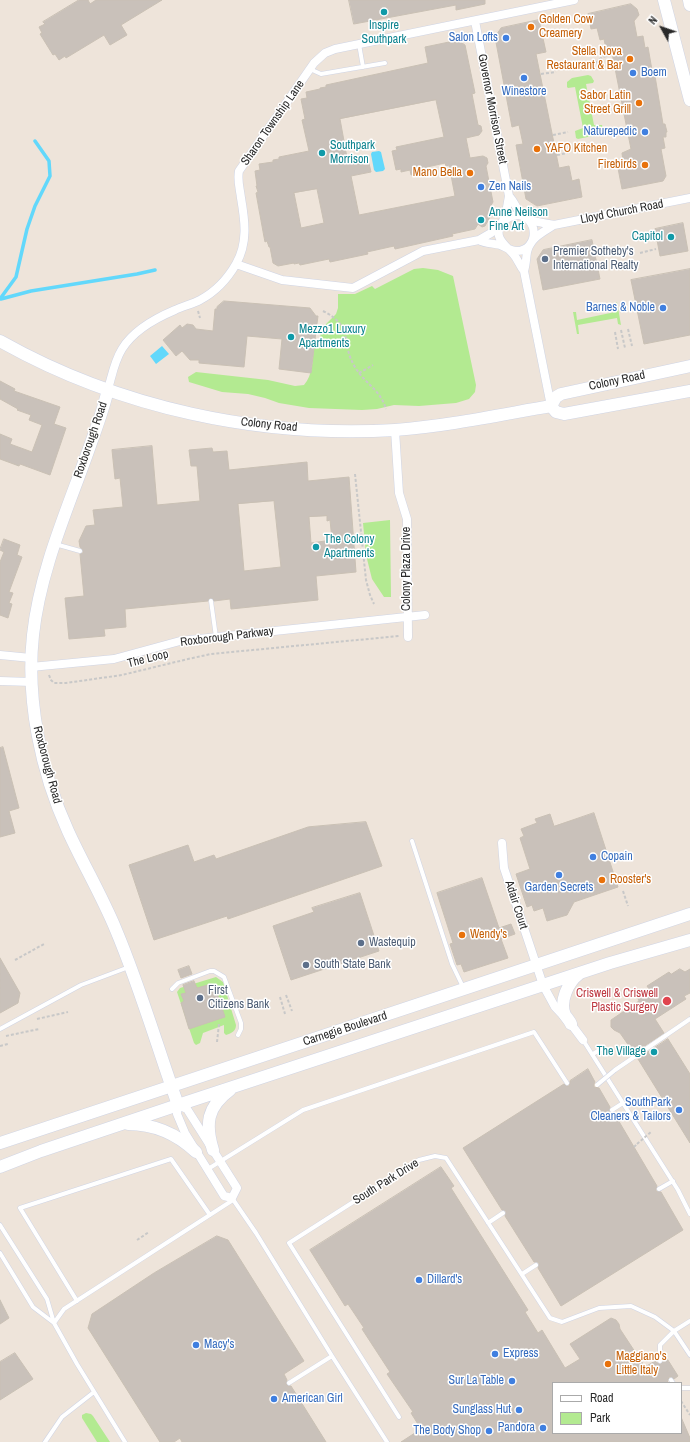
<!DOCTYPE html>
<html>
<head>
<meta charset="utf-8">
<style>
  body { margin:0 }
  #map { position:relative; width:690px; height:1442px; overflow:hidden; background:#eee4da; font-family:"Archivo Narrow",sans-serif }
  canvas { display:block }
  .legend { position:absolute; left:552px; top:1382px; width:130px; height:52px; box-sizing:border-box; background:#fff; border:1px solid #aaa; margin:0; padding:5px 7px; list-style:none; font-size:12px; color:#2a2a2a }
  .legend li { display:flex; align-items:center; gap:8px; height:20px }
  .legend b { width:20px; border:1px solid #aaa }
  .north { position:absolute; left:642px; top:8px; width:40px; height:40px; -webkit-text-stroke:3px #fff; paint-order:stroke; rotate:310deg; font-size:11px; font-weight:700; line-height:16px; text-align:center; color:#2a2a2a }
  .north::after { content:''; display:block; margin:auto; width:14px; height:18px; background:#2a2a2a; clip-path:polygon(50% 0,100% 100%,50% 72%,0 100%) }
</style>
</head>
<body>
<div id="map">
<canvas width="690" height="1442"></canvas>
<ul class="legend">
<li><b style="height:5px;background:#fff"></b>Road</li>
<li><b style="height:11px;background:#b3ea91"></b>Park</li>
</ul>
<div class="north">N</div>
</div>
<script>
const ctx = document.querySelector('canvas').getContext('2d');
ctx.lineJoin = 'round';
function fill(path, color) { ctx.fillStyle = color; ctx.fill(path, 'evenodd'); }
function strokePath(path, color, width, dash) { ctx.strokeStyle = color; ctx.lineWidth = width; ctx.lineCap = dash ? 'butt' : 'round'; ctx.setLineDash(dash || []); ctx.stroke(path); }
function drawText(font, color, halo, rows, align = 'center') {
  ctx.font = font + ' "Archivo Narrow",sans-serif'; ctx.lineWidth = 3; ctx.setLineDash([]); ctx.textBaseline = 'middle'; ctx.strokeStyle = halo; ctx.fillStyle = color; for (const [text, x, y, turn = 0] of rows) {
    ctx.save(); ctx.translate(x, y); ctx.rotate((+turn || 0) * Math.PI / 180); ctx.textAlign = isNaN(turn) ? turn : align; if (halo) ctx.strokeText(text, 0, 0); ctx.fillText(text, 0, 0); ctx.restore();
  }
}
const green = new Path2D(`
  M588 75 591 76 594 81 593 83 586 84 594 125H602L604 132 602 134 578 139 576 138 575 131 583 128 575 87 568 88 567 87V82L572 78Z
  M423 268 438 270 453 276 476 385 475 392 469 399 456 403 419 406 394 405 377 409 362 410 309 408 279 403 265 398 248 394 222 392 189 382 188 377 196 372 268 380 295 386 304 385C313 375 312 361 314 348H316L317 340H320L321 329 336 314 338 308V294H355L372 286 375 289 414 269Z
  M617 302 621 325 618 324 617 318 578 325 579 334H577L573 312H576L577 320 615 312 614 305Z
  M390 520 391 597H384L372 579 366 555 363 523Z
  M216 977 223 982 236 1025C236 1031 232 1033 226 1035L224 1033V1025L203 1033 200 1043 196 1045 194 1043 177 992 180 988Z
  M86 1413 91 1414 93 1416 110 1442H97L82 1418V1415Z`);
const water = new Path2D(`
  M379 151 381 152 385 169 383 171 376 172 374 170 371 154 372 152Z
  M162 346 169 354 156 364 150 356Z`);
const stream = new Path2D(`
  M0 299 16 277 27 229 35 206 50 176 49 161 35 141
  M1 299 31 291 137 274 155 270`);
const building = new Path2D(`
  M79 0H88L90 4 96 0H162L121 25 127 35 110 45 104 35 66 58 65 56 59 60 55 54 53 55 40 34 42 33 39 27 45 24 43 22Z
  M349 0H485V4L456 10V5L354 24Z
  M631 4 637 9 639 15 634 21 637 37 643 36 645 48 648 47 653 76H655L663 124H665L667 132H666V137H663L665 148 661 149 666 176 663 181 622 189 617 163 623 162 622 153 631 149 624 114 611 48 606 49 604 39 600 40 597 28 591 29 588 14Z
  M539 20 546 52 536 54 559 168 569 166 572 181 579 179 582 197 537 206 526 199 516 145 523 144 519 125 512 127 495 37 501 28Z
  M456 39 465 45 475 93 472 94 478 125 481 126 482 131 479 135 466 138 470 158 483 156 487 158 488 163 486 166 493 202 490 207 494 210 485 226 482 227 478 224 475 229 452 234 453 236 395 249 394 246 367 252 368 254 330 262 329 259 300 265 299 263 294 264V263L278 266 273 263 270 247H269L267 241 265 242 264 237 256 193 258 192 256 186H257L255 171 260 170 259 164 273 162V160L279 159V157L309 151 302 120 305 119 301 99 307 98 306 92 320 89V88L326 87V85L428 63 425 47 454 41ZM436 100 444 137 396 147 397 150 392 151 396 170 401 169V172L410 170 411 175 428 171 427 167 445 163 446 166 449 165 455 196 359 215 351 176 371 172 368 159 348 163 340 119ZM317 189 324 223 301 228 294 193Z
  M683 223 688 251 660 256 655 229Z
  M592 240 600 279 543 290 537 259 543 250Z
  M690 269V335L644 344 631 280Z
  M224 301 310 308 316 316H318L315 339 317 340 316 348H314L311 373 279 369 282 339 247 336 244 367 199 363V360H190L182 351 176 356 163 340 180 325 182 328 187 324 193 325 196 329 213 331 215 309H217V307Z
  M0 381 15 389 14 391 60 407 54 424 66 428 50 475 20 464 19 466 0 459V434L12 439 10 444 32 452 42 425 29 420 31 415 17 410 18 409 0 399Z
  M152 446 157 505 200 501 197 466H191L189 450 212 448 213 452 227 451 229 470 307 462 308 481 349 477 356 572 316 576 318 600 231 609 230 599 214 601 211 598 209 599 208 601 125 609 126 627 104 629 105 636 69 639 65 598 84 596 80 554 83 553V551L80 547 79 541 86 526 95 525 93 510 123 507 120 478 115 479 112 450ZM274 501 281 567 244 571 238 504ZM327 516V521L330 520 332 540 311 543 309 517Z
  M4 539 20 545 17 555 22 557 9 592 13 593 9 603 12 604 8 618 0 615V562L4 552 0 550Z
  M3 747 19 808 9 811 15 833 0 837V748Z
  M594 813 618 887 574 902 567 915 547 921 543 908 534 911 532 905 527 907 516 874 530 869 520 838 524 836 521 829 537 823 535 819 550 814 554 826Z
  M366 822 382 866 228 919 227 916 154 940 129 865 188 845 194 862 214 855 216 859 308 827Z
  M482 878 499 928 511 924 515 934 501 939 508 958 464 972 461 964 457 965 450 944 453 943 437 893Z
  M360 893 379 951 291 980 273 926 314 912 312 908Z
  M0 958 20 993 18 1003 0 1013Z
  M189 966 192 974 181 978 178 970Z
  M680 969 685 972 690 969V993L684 996 686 999 655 1019 664 1033 634 1053 620 1033 614 1030 611 1027V1020L639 1001 637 996 649 989 647 986 669 972 671 974Z
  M194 981 197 988 211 984 213 991 216 990 225 1017 189 1029 181 1003 184 1001 181 994 186 993 183 985Z
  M668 1039 690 1074V1143L638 1059Z
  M588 1069 595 1082 594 1084V1087L599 1088 610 1107 609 1112 611 1113H614L657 1186 656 1189V1191L661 1192 683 1230 561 1306 538 1268 539 1263 537 1262H534L505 1216 506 1211 502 1210 463 1148 564 1084 566 1086H569L570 1083V1081Z
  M441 1167 454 1186 451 1188 528 1310 525 1312 538 1333 542 1330 565 1368 580 1359 570 1344 611 1318 616 1320 619 1324 620 1329 645 1367 655 1361 659 1364H661L663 1362 664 1358 666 1357 678 1376 674 1379 672 1377H669L667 1383H553V1433H681V1417L690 1438V1442H401L421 1429 411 1413 413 1412 387 1374 390 1372 362 1329 364 1328 348 1304 345 1306 310 1250Z
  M217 1236 228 1240 304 1361 284 1374 287 1380 286 1384 288 1386H291L326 1442H182L180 1438 174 1442H160L88 1328 92 1314 154 1273Z
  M0 1300 9 1318 0 1324Z
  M15 1353 33 1379 0 1400V1362Z`);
const path = new Path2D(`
  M596 63 602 57 611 55
  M597 66 612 63
  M541 74 556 72
  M553 135 568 132
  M555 147 570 144
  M557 155 567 153 571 147
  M640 253 656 249
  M198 311 200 318
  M323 311C355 327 340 343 355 367 365 384 380 389 386 409
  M628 329 632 346
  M621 330 625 348
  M615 332 618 349
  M359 373 373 365
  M355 474 366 580 370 595 374 604
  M49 675 51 680 54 683H66L122 675 188 659 211 654 399 636
  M620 881 636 875
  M623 891 628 906
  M15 960 44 944
  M286 995 292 1011
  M280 997 285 1014
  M37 1019 68 1012
  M6 1036 39 1029
  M217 1042 219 1024
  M0 1046 8 1044
  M634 1147 637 1144
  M137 1240 149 1232
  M681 1401 690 1415`);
const lane = new Path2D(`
  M359 44 363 67
  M310 69 321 74 385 63
  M55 544 80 551
  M211 601 216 637
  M412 841 452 964 463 987
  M172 989 178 983 210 971H214L224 977 241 1023V1029L238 1035
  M0 1029 81 985 129 967
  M583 1040 678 1190 690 1214
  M593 1054 601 1049
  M615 1070 690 1019
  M612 1110 623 1103
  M208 1169 303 1110 534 1032 567 1083
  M659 1189 673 1181
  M232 1198 256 1233 332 1356 387 1442
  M488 1223 503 1213
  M0 1225 47 1299 54 1323 77 1364 125 1442
  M0 1253 33 1307 54 1323
  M522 1274 536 1265
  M77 1301 20 1208 171 1159 210 1215
  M54 1323 64 1309 233 1200
  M660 1361V1345L674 1331 690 1321
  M671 1380 673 1383
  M289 1383 332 1356
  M681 1388H690
  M399 1417 289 1243 419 1160 435 1156 446 1158 550 1318 562 1322 599 1308 631 1306 655 1317 674 1331 690 1355
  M45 1442 62 1417 94 1392`);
const street = new Path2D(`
  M475 21 509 196
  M554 225 690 198
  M236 264 282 280 353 288 423 251 479 240 491 233 499 226 503 221 506 213 509 196C514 201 516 208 520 213 528 223 542 222 554 225 543 232 530 238 527 252 526 258 526 265 524 271 520 266 518 260 514 255 506 245 491 237 503 222 506 218 511 216 516 215 539 215 540 250 517 251 510 251 506 247 500 245 493 243 485 244 479 240
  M524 271 551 406
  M108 389C112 376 114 362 122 349 133 331 156 318 175 310 183 306 193 304 200 300 215 292 228 278 236 264 248 243 245 221 241 198 240 189 237 180 239 171L314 63 325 53 335 49 574 0
  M395 430 399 493 407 519 408 637
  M0 655 31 658
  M31 667 114 659 180 641 425 615
  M0 681 32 682
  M502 843 504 868 543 985 555 1007 571 1024 583 1040
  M178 1105 187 1109 237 1188 232 1198 224 1196 185 1133 177 1114Z`);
const secondary = new Path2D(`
  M664 0 690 100
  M689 0 690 5
  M0 341C119 408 259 438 395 430 448 426 499 415 551 406
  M108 389C104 408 97 426 91 443 69 506 40 569 33 635 26 700 41 772 68 831 83 864 102 896 116 930 140 987 157 1046 178 1105
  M551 406 556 397 561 394 690 366
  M551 406 556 412 564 414 690 391
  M571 1024C570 1021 567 1018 565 1015 559 1002 568 982 579 974
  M128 1124C154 1124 177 1134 196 1152
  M0 1143 690 914
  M213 1150C205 1124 207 1107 230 1090
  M0 1167 41 1151 178 1105 610 963 690 940`);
const pathBridge = new Path2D(`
  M637 1144 652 1131`);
const laneBridge = new Path2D(`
  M597 1085 615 1070`);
const markers = [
  [384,12,4,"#0f9aa8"],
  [531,27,4,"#e8710a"],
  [506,38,4,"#3f7fe0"],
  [630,59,4,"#e8710a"],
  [633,73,4,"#3f7fe0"],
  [524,78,4,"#3f7fe0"],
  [639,103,4,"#e8710a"],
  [645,132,4,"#3f7fe0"],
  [537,149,4,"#e8710a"],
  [322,153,4,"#0f9aa8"],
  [645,165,4,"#e8710a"],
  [470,173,4,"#e8710a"],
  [481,187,4,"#3f7fe0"],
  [481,220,4,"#0f9aa8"],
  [671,237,4,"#0f9aa8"],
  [545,259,4,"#5c6f8a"],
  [663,308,4,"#3f7fe0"],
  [291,337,4,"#0f9aa8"],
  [316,547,4,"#0f9aa8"],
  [593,857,4,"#3f7fe0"],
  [559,875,4,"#3f7fe0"],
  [602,880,4,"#e8710a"],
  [462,935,4,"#e8710a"],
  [361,943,4,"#5c6f8a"],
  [306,965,4,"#5c6f8a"],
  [200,998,4,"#5c6f8a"],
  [667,1001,5,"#e0444e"],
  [654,1052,4,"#0f9aa8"],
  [679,1110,4,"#3f7fe0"],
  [419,1280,4,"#3f7fe0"],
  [196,1345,4,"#3f7fe0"],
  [495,1354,4,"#3f7fe0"],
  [608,1364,4,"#e8710a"],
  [512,1381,4,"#3f7fe0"],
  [274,1399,4,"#3f7fe0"],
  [519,1410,4,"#3f7fe0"],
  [543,1428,4,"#3f7fe0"],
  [489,1431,4,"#3f7fe0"]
];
const foodNames = [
  ["Golden Cow",539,20],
  ["Creamery",539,34],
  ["Stella Nova",622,52,"right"],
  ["Restaurant & Bar",622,66,"right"],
  ["Sabor Latin",631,96,"right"],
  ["Street Grill",631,110,"right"],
  ["YAFO Kitchen",545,149],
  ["Firebirds",637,165,"right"],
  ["Mano Bella",462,173,"right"],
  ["Rooster's",610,880],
  ["Wendy's",470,935],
  ["Maggiano's",616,1357],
  ["Little Italy",616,1371]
];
const cultureNames = [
  ["Inspire",384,26,"center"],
  ["Southpark",384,40,"center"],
  ["Southpark",330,146],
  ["Morrison",330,160],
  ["Anne Neilson",489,213],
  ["Fine Art",489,227],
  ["Capitol",663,237,"right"],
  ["Mezzo1 Luxury",299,330],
  ["Apartments",299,344],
  ["The Colony",324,540],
  ["Apartments",324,554],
  ["The Village",646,1052,"right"]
];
const shopNames = [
  ["Salon Lofts",498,38],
  ["Boem",641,73,"left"],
  ["Winestore",524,92,"center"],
  ["Naturepedic",637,132],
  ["Zen Nails",489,187,"left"],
  ["Barnes & Noble",655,308],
  ["Copain",601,857,"left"],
  ["Garden Secrets",559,888,"center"],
  ["SouthPark",671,1103],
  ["Cleaners & Tailors",671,1117],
  ["Dillard's",427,1280,"left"],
  ["Macy's",204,1345,"left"],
  ["Express",503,1354,"left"],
  ["Sur La Table",504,1381],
  ["American Girl",282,1399,"left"],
  ["Sunglass Hut",511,1410],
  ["Pandora",535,1428],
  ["The Body Shop",481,1431]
];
const streetNames = [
  ["Governor Morrison Street",492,109,79],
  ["Sharon Township Lane",273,123,-55],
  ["Lloyd Church Road",622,212,-11],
  ["Colony Road",617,381,-12],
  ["Colony Road",269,425,6],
  ["Roxborough Road",91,440,-71],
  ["Colony Plaza Drive",407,569,-90],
  ["Roxborough Parkway",227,637,-7],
  ["The Loop",148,659,-14],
  ["Roxborough Road",47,765,75],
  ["Adair Court",516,905,72],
  ["Carnegie Boulevard",345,1029,-18],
  ["South Park Drive",386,1182,-32]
];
const serviceNames = [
  ["Premier Sotheby's",553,252],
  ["International Realty",553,266],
  ["Wastequip",369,943],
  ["South State Bank",314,965],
  ["First",208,991],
  ["Citizens Bank",208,1005]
];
const healthNames = [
  ["Criswell & Criswell",658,994],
  ["Plastic Surgery",658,1008]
];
fill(green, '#b3ea91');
fill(water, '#62d8fb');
strokePath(stream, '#62d8fb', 3.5);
fill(building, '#c9c1ba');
strokePath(building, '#c9c0b4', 1);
strokePath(lane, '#cfd4e4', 5);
strokePath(street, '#cfd4e4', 9);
strokePath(secondary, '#cfd4e4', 13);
strokePath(path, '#c8c8c8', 2, [3, 2]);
strokePath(lane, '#fff', 4);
strokePath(street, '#fff', 8);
strokePath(secondary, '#fff', 12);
strokePath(laneBridge, '#cfd4e4', 5, []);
strokePath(pathBridge, '#c8c8c8', 2, [3, 2]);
strokePath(laneBridge, '#fff', 4);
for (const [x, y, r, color] of markers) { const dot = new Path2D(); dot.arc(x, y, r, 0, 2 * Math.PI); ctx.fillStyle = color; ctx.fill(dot); strokePath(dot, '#fff', 1.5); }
drawText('12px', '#c56008', '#fff', foodNames, 'left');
drawText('12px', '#0d838f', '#fff', cultureNames, 'left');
drawText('12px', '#366cbe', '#fff', shopNames, 'right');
drawText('12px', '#2a2a2a', '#fff', streetNames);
drawText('12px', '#4e5e75', '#fff', serviceNames, 'left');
drawText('12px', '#be3a42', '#fff', healthNames, 'right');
</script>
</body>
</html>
